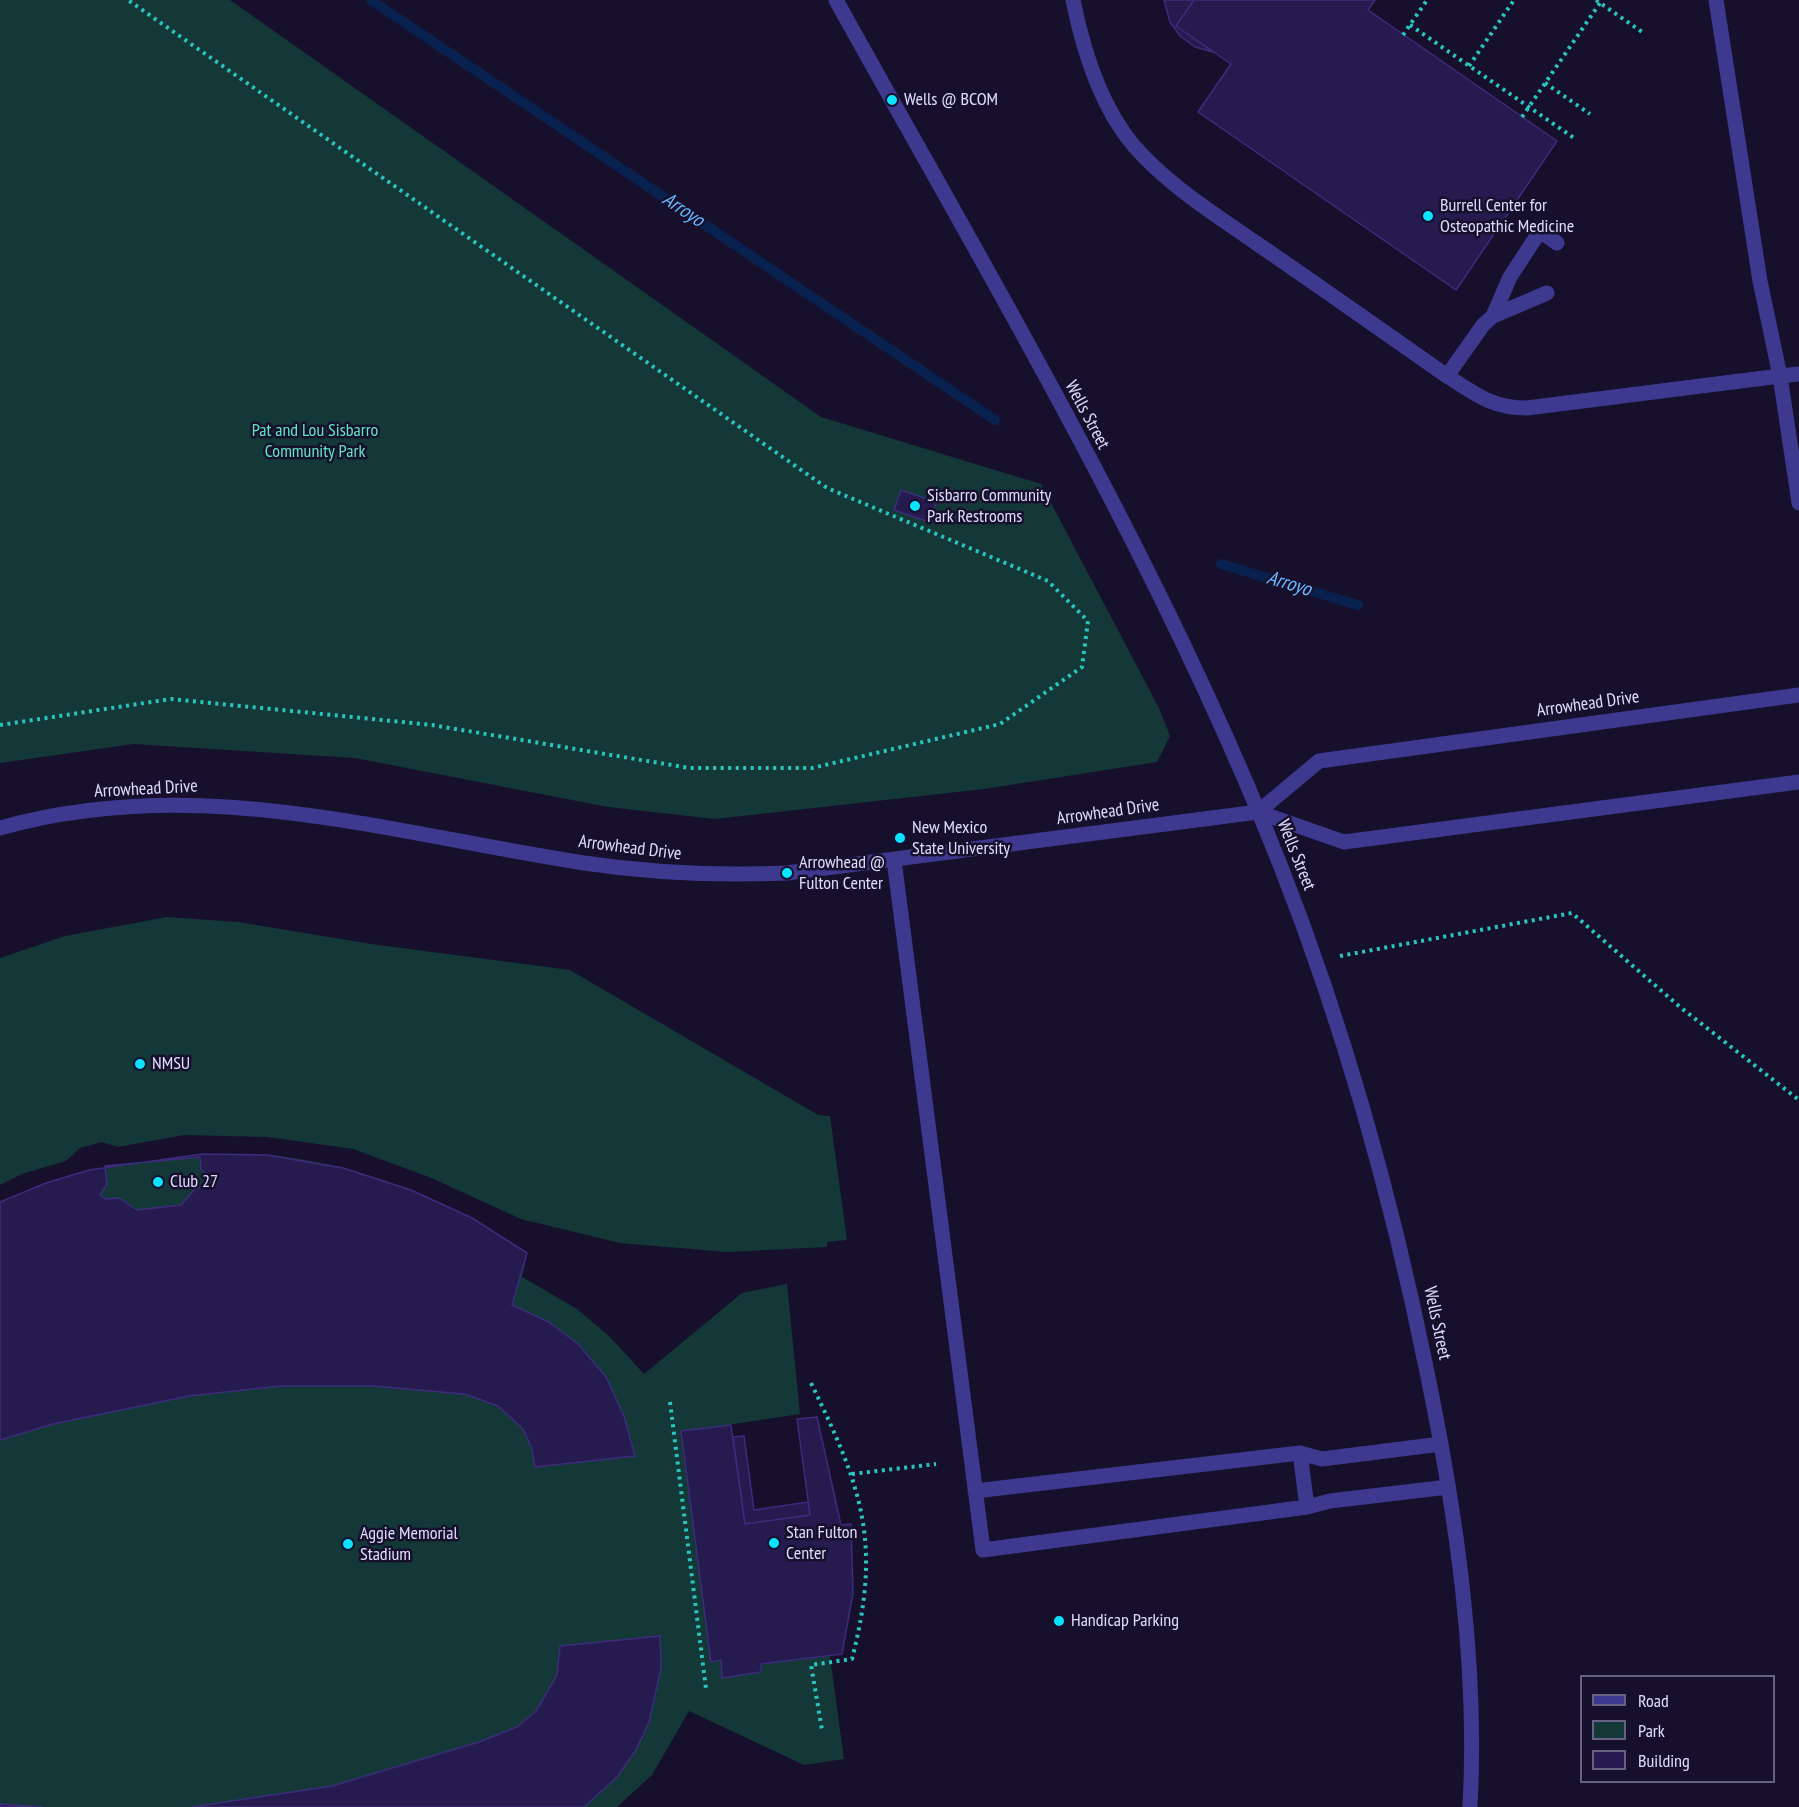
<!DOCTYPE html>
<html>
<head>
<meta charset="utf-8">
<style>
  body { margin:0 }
  #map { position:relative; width:1799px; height:1807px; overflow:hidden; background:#16102d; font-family:"PT Sans Narrow",sans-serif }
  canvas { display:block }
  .legend { position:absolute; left:1580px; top:1675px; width:195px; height:108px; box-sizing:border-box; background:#16102d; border:2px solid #676281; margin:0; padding:8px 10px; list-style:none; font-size:18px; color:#e1dcff }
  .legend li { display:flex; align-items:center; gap:12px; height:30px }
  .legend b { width:30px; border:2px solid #676281 }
</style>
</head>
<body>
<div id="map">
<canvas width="1799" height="1807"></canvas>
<ul class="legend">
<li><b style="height:8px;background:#3d398f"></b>Road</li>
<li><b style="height:16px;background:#133837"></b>Park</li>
<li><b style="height:16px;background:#261b4f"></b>Building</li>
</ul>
</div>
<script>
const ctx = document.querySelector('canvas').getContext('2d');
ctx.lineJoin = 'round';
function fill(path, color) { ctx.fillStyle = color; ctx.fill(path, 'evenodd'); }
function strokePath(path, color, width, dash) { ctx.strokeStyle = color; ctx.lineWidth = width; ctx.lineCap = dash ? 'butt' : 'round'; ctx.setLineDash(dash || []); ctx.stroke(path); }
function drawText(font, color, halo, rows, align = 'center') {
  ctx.font = font + ' "PT Sans Narrow",sans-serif'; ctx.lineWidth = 5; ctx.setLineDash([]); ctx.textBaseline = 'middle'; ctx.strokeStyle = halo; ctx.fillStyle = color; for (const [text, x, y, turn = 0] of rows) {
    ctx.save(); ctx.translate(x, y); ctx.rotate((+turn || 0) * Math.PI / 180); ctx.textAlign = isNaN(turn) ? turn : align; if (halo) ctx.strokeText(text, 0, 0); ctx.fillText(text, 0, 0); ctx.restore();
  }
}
const green = new Path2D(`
  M0 0H230L821 417 1041 484 1159 708 1170 736 1157 762 984 789 715 819 608 807 355 758 133 744 0 763Z
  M167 917 238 922 371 944 570 970 818 1115 830 1116 847 1240 827 1242V1247L727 1252 620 1243 521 1219 429 1177 353 1149 268 1137 184 1135 118 1147 102 1142 80 1148 66 1161 22 1174 0 1185V958L65 936Z
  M202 1154C224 1154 246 1153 267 1155 363 1163 447 1202 527 1253L522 1277 577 1309 609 1336 644 1374 742 1293 787 1284 800 1414 681 1432 711 1662 721 1660 722 1678 761 1672V1664L830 1656 844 1759 804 1765 689 1711 652 1775 617 1807H0V1202L46 1183 89 1170Z`);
const stream = new Path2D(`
  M371 0 995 420
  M1221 564 1358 605`);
const building = new Path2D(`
  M1164 0H1194L1176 26 1213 52 1195 47 1180 36 1170 22Z
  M1194 0H1375L1368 10 1557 141 1456 290 1198 112 1231 64 1176 26Z
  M901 490 936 502 929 522 894 510Z
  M202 1154 267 1155 343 1168 411 1190 472 1218 527 1253 512 1305 549 1322 579 1345 606 1377 624 1416 635 1456 535 1467 532 1449 523 1429 498 1406 464 1394 373 1386H280L189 1396 53 1424 0 1440V1202L46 1183 89 1170Z
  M200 1157 201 1169 212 1180 208 1186 196 1188 181 1205 137 1210 119 1198 106 1199 100 1195 107 1184 105 1166Z
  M817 1417 841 1525 851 1524 853 1593 842 1654 761 1664V1672L722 1678 721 1660 711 1662 681 1431 731 1425 745 1524 810 1515 797 1419Z
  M744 1436 754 1510 808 1502 810 1515 745 1524 733 1437Z
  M660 1636 661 1668 649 1722 636 1750 617 1777 584 1807H192L332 1786 479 1742 517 1727 536 1711 557 1675 560 1646Z
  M0 1804 42 1807H0Z`);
const path = new Path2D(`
  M1596 0 1645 34
  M1410 25 1574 138
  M1403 35 1427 0
  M1469 66 1514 0
  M1545 83 1590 114
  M1522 117 1602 0
  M0 725 171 699 432 725 689 768H812L1000 724 1082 667 1088 621 1048 581 827 488 128 0
  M1340 956 1572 913 1680 1007 1799 1100
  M811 1383C862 1488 882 1542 852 1659L811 1665 822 1730
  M670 1402 706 1689
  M852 1474 936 1464`);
const service = new Path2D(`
  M1073 0C1083 50 1100 106 1134 146 1169 186 1216 215 1259 245 1322 288 1384 332 1447 376 1475 394 1492 408 1527 408L1780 376 1799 503
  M1716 0 1760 281 1780 376 1799 374
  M1493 316 1510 277 1540 231 1557 243
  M1447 376 1483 325 1493 316 1547 293
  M894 860 983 1550 1307 1507 1330 1501 1448 1487
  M1300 1453 1307 1507
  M975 1491 1300 1453 1322 1459 1441 1444`);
const minor = new Path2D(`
  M0 828C199 772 388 833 584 863 652 873 719 876 787 873L1258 812`);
const tertiary = new Path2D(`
  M836 0C993 283 1162 565 1281 867 1345 1030 1392 1199 1427 1372 1456 1513 1478 1662 1470 1807
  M1258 812 1319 761 1799 695
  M1258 812 1344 842 1799 782`);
const markers = [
  [892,100,6,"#08e3ff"],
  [1428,216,6,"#08e3ff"],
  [915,506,6,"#08e3ff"],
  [900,838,6,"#08e3ff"],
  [787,873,6,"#08e3ff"],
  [140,1064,6,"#08e3ff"],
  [158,1182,6,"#08e3ff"],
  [774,1543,6,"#08e3ff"],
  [348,1544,6,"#08e3ff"],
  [1059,1621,6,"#08e3ff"]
];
const poiNames = [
  ["Wells @ BCOM",904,100],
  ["Burrell Center for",1440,206],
  ["Osteopathic Medicine",1440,227],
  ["Sisbarro Community",927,496],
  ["Park Restrooms",927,517],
  ["New Mexico",912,828],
  ["State University",912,849],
  ["Arrowhead @",799,863],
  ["Fulton Center",799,884],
  ["NMSU",152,1064],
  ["Club 27",170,1182],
  ["Stan Fulton",786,1533],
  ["Center",786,1554],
  ["Aggie Memorial",360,1534],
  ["Stadium",360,1555],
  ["Handicap Parking",1071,1621]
];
const streetNames = [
  ["Wells Street",1087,415,62],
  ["Arrowhead Drive",1588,704,-8],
  ["Arrowhead Drive",146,789,-3],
  ["Arrowhead Drive",1108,812,-8],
  ["Arrowhead Drive",630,848,7],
  ["Wells Street",1296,855,68],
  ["Wells Street",1437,1323,78]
];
const parkNames = [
  ["Pat and Lou Sisbarro",315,431],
  ["Community Park",315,452]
];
const waterNames = [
  ["Arroyo",683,210,34],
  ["Arroyo",1289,584,17]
];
fill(green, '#133837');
strokePath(stream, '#08214e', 10);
fill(building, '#261b4f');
strokePath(building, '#3d2c7d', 1.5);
strokePath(path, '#2ac5be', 4, [3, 4.5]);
strokePath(service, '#3d398f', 15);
strokePath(minor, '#3d398f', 15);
strokePath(tertiary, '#3d398f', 15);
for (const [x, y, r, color] of markers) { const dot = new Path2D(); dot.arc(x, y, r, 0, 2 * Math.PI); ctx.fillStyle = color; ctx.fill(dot); strokePath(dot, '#16102d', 2); }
drawText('18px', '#e1dcff', '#16102d', poiNames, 'left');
drawText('18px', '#e1dcff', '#16102d', streetNames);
drawText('18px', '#60e7c7', '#16102d', parkNames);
drawText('italic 20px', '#6ab8ff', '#16102d', waterNames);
</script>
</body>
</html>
